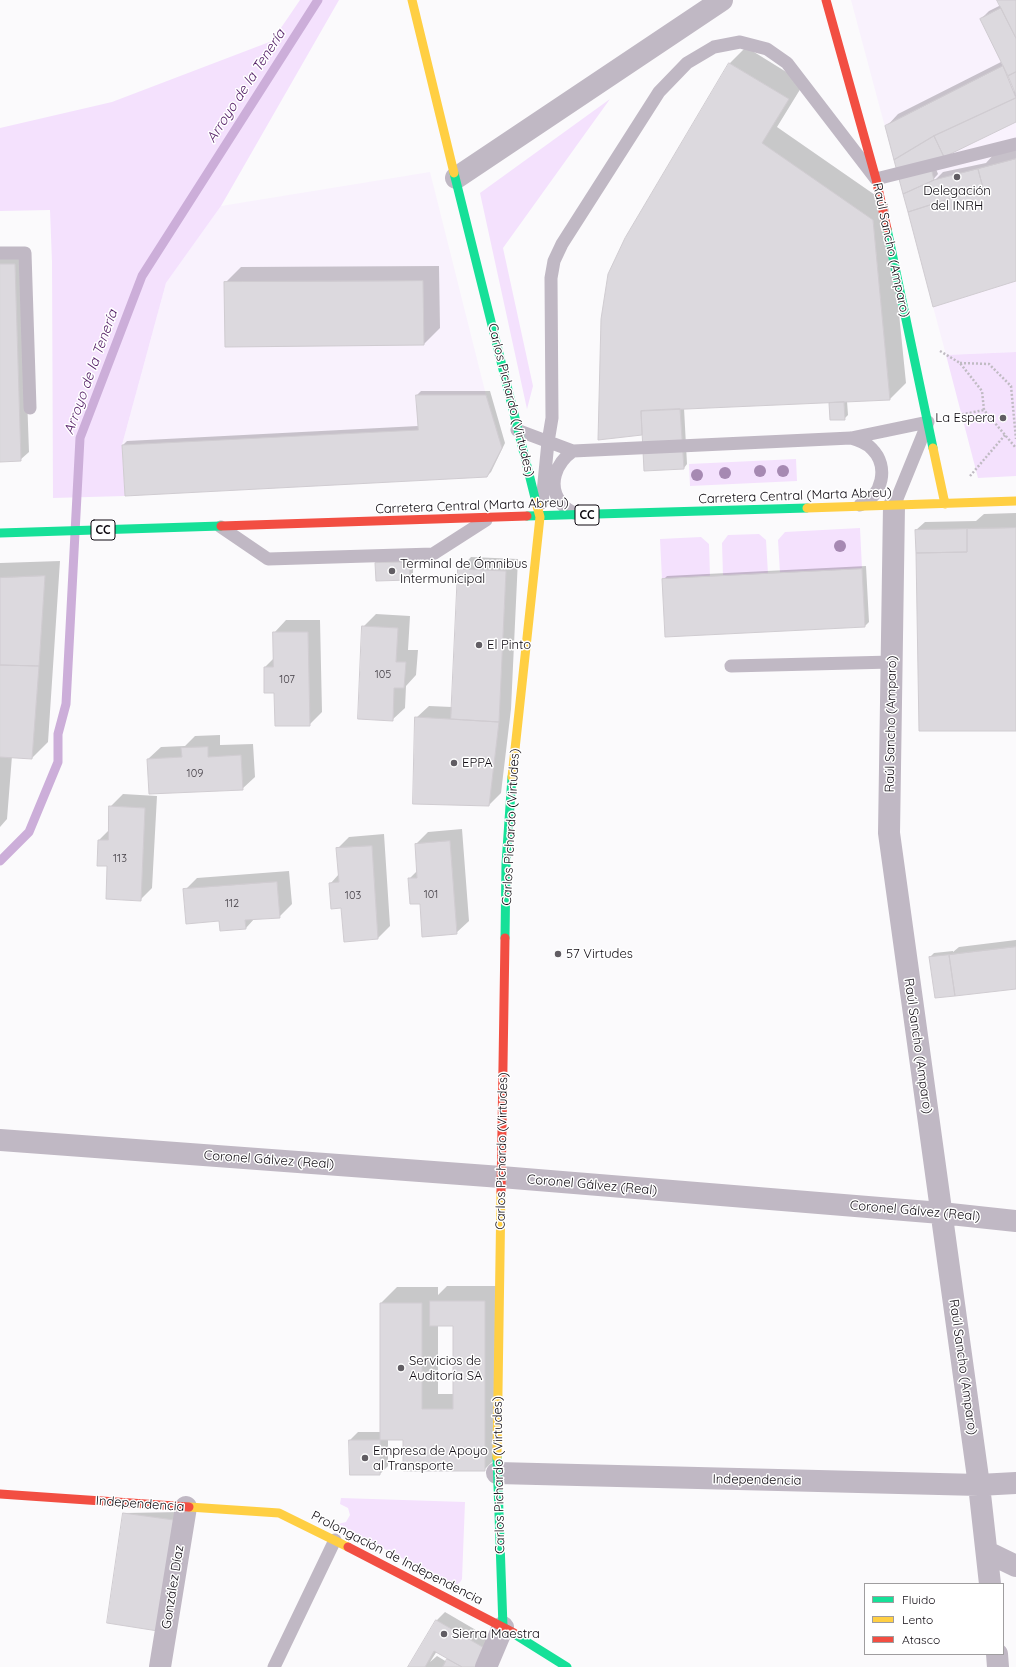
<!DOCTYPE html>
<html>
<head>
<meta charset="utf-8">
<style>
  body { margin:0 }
  #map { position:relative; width:1016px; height:1667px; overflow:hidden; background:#fbfafc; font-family:Quicksand,sans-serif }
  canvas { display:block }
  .legend { position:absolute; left:864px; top:1583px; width:140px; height:72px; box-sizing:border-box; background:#fff; border:1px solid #9f9d9f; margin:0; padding:5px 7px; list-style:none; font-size:12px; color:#0e0910 }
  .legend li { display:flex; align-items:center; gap:8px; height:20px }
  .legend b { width:20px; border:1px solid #9f9d9f }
</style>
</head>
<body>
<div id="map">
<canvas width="1016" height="1667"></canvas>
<ul class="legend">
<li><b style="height:5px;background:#16e098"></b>Fluido</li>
<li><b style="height:5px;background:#ffcf43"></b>Lento</li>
<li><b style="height:5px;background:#f24e42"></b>Atasco</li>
</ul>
</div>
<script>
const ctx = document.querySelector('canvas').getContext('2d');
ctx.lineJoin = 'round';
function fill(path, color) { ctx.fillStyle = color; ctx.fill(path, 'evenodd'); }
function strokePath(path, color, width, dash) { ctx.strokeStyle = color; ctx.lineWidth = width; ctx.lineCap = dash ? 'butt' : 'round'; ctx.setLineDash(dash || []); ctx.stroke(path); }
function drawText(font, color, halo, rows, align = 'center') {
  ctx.font = font + ' Quicksand,sans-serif'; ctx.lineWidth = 3; ctx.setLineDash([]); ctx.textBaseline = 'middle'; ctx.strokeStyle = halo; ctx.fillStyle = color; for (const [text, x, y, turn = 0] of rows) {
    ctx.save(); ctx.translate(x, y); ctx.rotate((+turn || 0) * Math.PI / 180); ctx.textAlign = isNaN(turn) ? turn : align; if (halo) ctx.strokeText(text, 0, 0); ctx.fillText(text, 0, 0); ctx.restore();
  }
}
const built = new Path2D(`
  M851 0H1016V352L946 355Z
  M430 172 486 395 502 448 487 477 125 496 122 445 166 283 221 206Z`);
const green = new Path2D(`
  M300 0H339L221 206 166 283 122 445 125 496 53 498 52 262 50 210 0 211V128L112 102 272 41Z
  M610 99 503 248 533 386 527 409 480 193Z
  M1016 352V476L978 478 946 355Z
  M796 459 797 481 690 486 689 464Z
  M860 528 862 569 780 573 778 540 785 532Z
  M759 534 766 540 768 574 723 576 722 543 728 535Z
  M701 537 709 544 710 576 662 579 660 539Z
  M341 1498 465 1502 462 1579C459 1585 456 1585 450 1584L338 1524 346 1522 350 1515 348 1508 340 1504Z`);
const shadow = new Path2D(`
  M999 0H1016V121L933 161 938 174 930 183 931 184 943 172 986 163 995 153 1016 148V280L934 305 886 127 898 114 1001 62 1014 92H1016L1002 61 981 19 989 11 1001 5Z
  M746 47 804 83 777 127 888 204 906 383 890 399 847 401 848 415 844 419 830 403 832 402 684 408 687 464 684 468 643 433 642 434 626 238 730 63Z
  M22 256 29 452 20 460 0 461V257Z
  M439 266 440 328 424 344 226 346 225 283 241 267Z
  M421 391H490L505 443 491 472 487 476 123 445 127 441 418 426 417 395Z
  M1016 513V730L916 530 925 522 976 521 984 514Z
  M471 557 518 559 511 709 501 793 489 805 416 718 429 706 452 707 459 570Z
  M413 558V575L409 579 376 563 380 560Z
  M60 561 48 742 32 758 12 756 7 819 0 827V563Z
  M866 566 869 622 865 626 663 580 667 576Z
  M376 614 410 616 408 650H418L416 675 406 686 405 708 392 720 363 627Z
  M286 620H320L322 712 309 725 265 667 274 658V633Z
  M220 735V745L253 744 255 777 242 789 150 792 148 759 161 747 185 746 195 736Z
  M123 794 157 796 152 888 140 900 108 865 99 840 109 830 110 807Z
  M462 829 469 921 456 933 409 879 418 870 416 844 428 832Z
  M384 834 390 926 378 938 345 941 342 907 330 884 339 874 337 849 349 837Z
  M289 871 292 904 279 917 255 918 246 928 220 920 185 890 197 878Z
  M1016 940V988L930 957 934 953 953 951V952L959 947Z
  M447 1286H500V1454L484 1470 404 1439H388V1466L380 1474 350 1440 358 1432H381V1303L397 1287H438V1295ZM438 1325H454V1394H438Z
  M181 1512 165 1621 124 1513Z
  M445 1612 493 1640 480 1667H409L437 1620ZM437 1651 449 1658 447 1662 437 1656 430 1662Z`);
const stream = new Path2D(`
  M0 861 29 832 58 762V734L66 704 80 438 142 276 318 0`);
const building = new Path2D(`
  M997 0H1016V38Z
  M1001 8 1016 38V72L1008 76 980 19Z
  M729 63 789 99 762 143 873 220 890 400 641 411 642 435 598 440 601 319 608 274 625 238Z
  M1003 66 1016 98 934 136 894 160 885 126Z
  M1016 72V95L1008 76Z
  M1016 98V122L944 157 934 136Z
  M934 136 944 157 930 164 934 180 903 194 894 160Z
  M1016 159V281L933 307 908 212 983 188 978 169Z
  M978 169 983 188 908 212 903 194 934 180Z
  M0 264H15L21 461 0 462Z
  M423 281 424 345 225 347 224 282Z
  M416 395H486L502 448 487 477 125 496 122 445 418 430Z
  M844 402 845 420H830L829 403Z
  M680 409 684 469 644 471 641 411Z
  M1016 528V731H919L916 553 967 552V529Z
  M967 529V552L916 553 915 530Z
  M409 562 410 580 376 581 375 563Z
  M458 569 506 571 499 722 451 719Z
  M862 569 865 627 665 637 662 579Z
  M45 576 39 666 0 665V578Z
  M362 626 398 628 396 662H406L404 688H394L393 721 358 719Z
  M273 632H308L310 726H275L274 693H264V667H273Z
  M0 665 39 666 32 759 0 757Z
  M415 717 499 722 489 806 413 804Z
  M208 747V757L241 755 243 790 149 794 147 759 182 757 181 748Z
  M109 806 145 808 141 901 106 899 107 866H97L98 840H108Z
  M450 841 457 934 422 937 420 904H410L408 878H417L415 844Z
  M372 846 378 939 344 942 341 908 331 909 329 883 339 882 336 848Z
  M277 882 280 918 245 920 246 929 220 931 219 921 186 924 183 889Z
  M1016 947V989L955 996 949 955Z
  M949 955 955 996 935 998 929 957Z
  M430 1301H485V1471H403V1440H380V1303H422V1409H453V1326H430Z
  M349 1440H380V1475H350Z
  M123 1513 174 1520 158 1631 107 1623Z
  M436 1620 486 1649 475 1667H462L434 1651 425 1667H408Z
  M447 1659 462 1667H443Z`);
const path = new Path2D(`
  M940 351 960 363 982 391 984 410 1016 448
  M960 363 989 364 1011 386 1016 439
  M954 416 984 410
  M970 476 1005 435`);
const lane = new Path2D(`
  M0 253H25L30 408
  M517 430 573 451 851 438 928 422
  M851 438C858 440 867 443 872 449 889 466 883 496 860 505
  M573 451C556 463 547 485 561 503 565 508 571 512 577 514
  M542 503 548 442 552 418 551 278 554 261 562 244 659 92 687 63 714 47 740 42 767 49 787 63 876 179 1016 144
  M894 506 927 425
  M221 527 268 559 433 554 486 520
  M731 666 892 662
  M274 1667 335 1540`);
const street = new Path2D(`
  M456 178 722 0
  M894 506 889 833 979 1485 990 1584
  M0 1140 501 1177 941 1213 1016 1221
  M497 1473 979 1485 1016 1483
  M987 1552 1016 1566
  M997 1654 998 1667
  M160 1667 186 1507
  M486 1667 503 1627`);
const fast = new Path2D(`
  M454 173 536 502
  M887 229 933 448
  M527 516 807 508
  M0 533 221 526
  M505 938 506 864 512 777
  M497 1457 503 1627 567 1667`);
const slow = new Path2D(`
  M412 0 454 173
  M933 448 945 504
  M807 508 1016 501
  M512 777 540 517 536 502
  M497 1457 501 1192
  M189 1507 279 1513 348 1547`);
const jam = new Path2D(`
  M826 0 876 179 887 229
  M221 526 527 516
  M501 1192 505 938
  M0 1494 189 1507
  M348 1547 514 1633`);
const trees = [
  [760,471],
  [783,471],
  [725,473],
  [697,475],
  [840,546]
];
const markers = [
  [957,177,4,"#615d63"],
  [1003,418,4,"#615d63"],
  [392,571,4,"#615d63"],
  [479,645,4,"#615d63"],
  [454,763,4,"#615d63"],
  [558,954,4,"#615d63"],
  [401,1368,4,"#615d63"],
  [365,1458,4,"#615d63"],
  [444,1634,4,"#615d63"]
];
const numberNames = [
  ["105",383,675],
  ["107",287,680],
  ["109",195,774],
  ["113",120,859],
  ["101",431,895],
  ["103",353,896],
  ["112",232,904]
];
const shields = [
  [587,515,24],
  [103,530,24]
];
const shieldNames = [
  ["CC",587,515],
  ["CC",103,530]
];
const poiNames = [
  ["Delegación",957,191,"center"],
  ["del INRH",957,206,"center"],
  ["La Espera",995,418,"right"],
  ["Terminal de Ómnibus",400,564],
  ["Intermunicipal",400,579],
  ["El Pinto",487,645],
  ["EPPA",462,763],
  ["57 Virtudes",566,954],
  ["Servicios de",409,1361],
  ["Auditoría SA",409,1376],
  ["Empresa de Apoyo",373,1451],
  ["al Transporte",373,1466],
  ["Sierra Maestra",452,1634]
];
const streetNames = [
  ["Raúl Sancho (Amparo)",891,250,78],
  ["Carlos Pichardo (Virtudes)",511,400,76],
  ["Carretera Central (Marta Abreu)",795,496,-2],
  ["Carretera Central (Marta Abreu)",472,506,-2],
  ["Raúl Sancho (Amparo)",891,724,-89],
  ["Carlos Pichardo (Virtudes)",511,827,-87],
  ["Raúl Sancho (Amparo)",918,1046,82],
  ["Carlos Pichardo (Virtudes)",502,1151,-89],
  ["Coronel Gálvez (Real)",269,1160,4],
  ["Coronel Gálvez (Real)",592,1185,5],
  ["Coronel Gálvez (Real)",915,1211,5],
  ["Raúl Sancho (Amparo)",963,1367,82],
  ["Carlos Pichardo (Virtudes)",499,1475,-91],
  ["Independencia",757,1480,1],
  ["Independencia",140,1504,4],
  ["Prolongación de Independencia",397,1558,27],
  ["González Díaz",173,1587,-81]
];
const waterNames = [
  ["Arroyo de la Tenería",246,86,-57],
  ["Arroyo de la Tenería",91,372,-70]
];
fill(built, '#f9f2fd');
fill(green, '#f4e1fd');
fill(shadow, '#0003');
strokePath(stream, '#ccaed9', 9);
fill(building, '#dcd9de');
strokePath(building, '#d0ccd1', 1);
strokePath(path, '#c0bbc3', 2.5, [2, 2]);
strokePath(lane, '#c0b8c4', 13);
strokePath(street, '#c0b8c4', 22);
strokePath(fast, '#16e098', 9);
strokePath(slow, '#ffcf43', 9);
strokePath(jam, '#f24e42', 9);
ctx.fillStyle = '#a689b2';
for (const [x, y] of trees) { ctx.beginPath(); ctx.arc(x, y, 6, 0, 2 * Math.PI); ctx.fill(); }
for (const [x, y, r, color] of markers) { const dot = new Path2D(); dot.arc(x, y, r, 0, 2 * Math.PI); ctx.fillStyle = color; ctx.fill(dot); strokePath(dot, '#fff', 1.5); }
drawText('11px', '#423d44', null, numberNames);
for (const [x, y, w] of shields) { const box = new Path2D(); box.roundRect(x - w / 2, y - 10, w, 20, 3); ctx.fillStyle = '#fff'; ctx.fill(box); strokePath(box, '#0e0910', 1); }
drawText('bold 12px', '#0e0910', null, shieldNames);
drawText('13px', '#0e0910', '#fff', poiNames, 'left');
drawText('13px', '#0e0910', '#fff', streetNames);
drawText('italic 14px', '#531d66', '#fff', waterNames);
</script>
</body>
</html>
